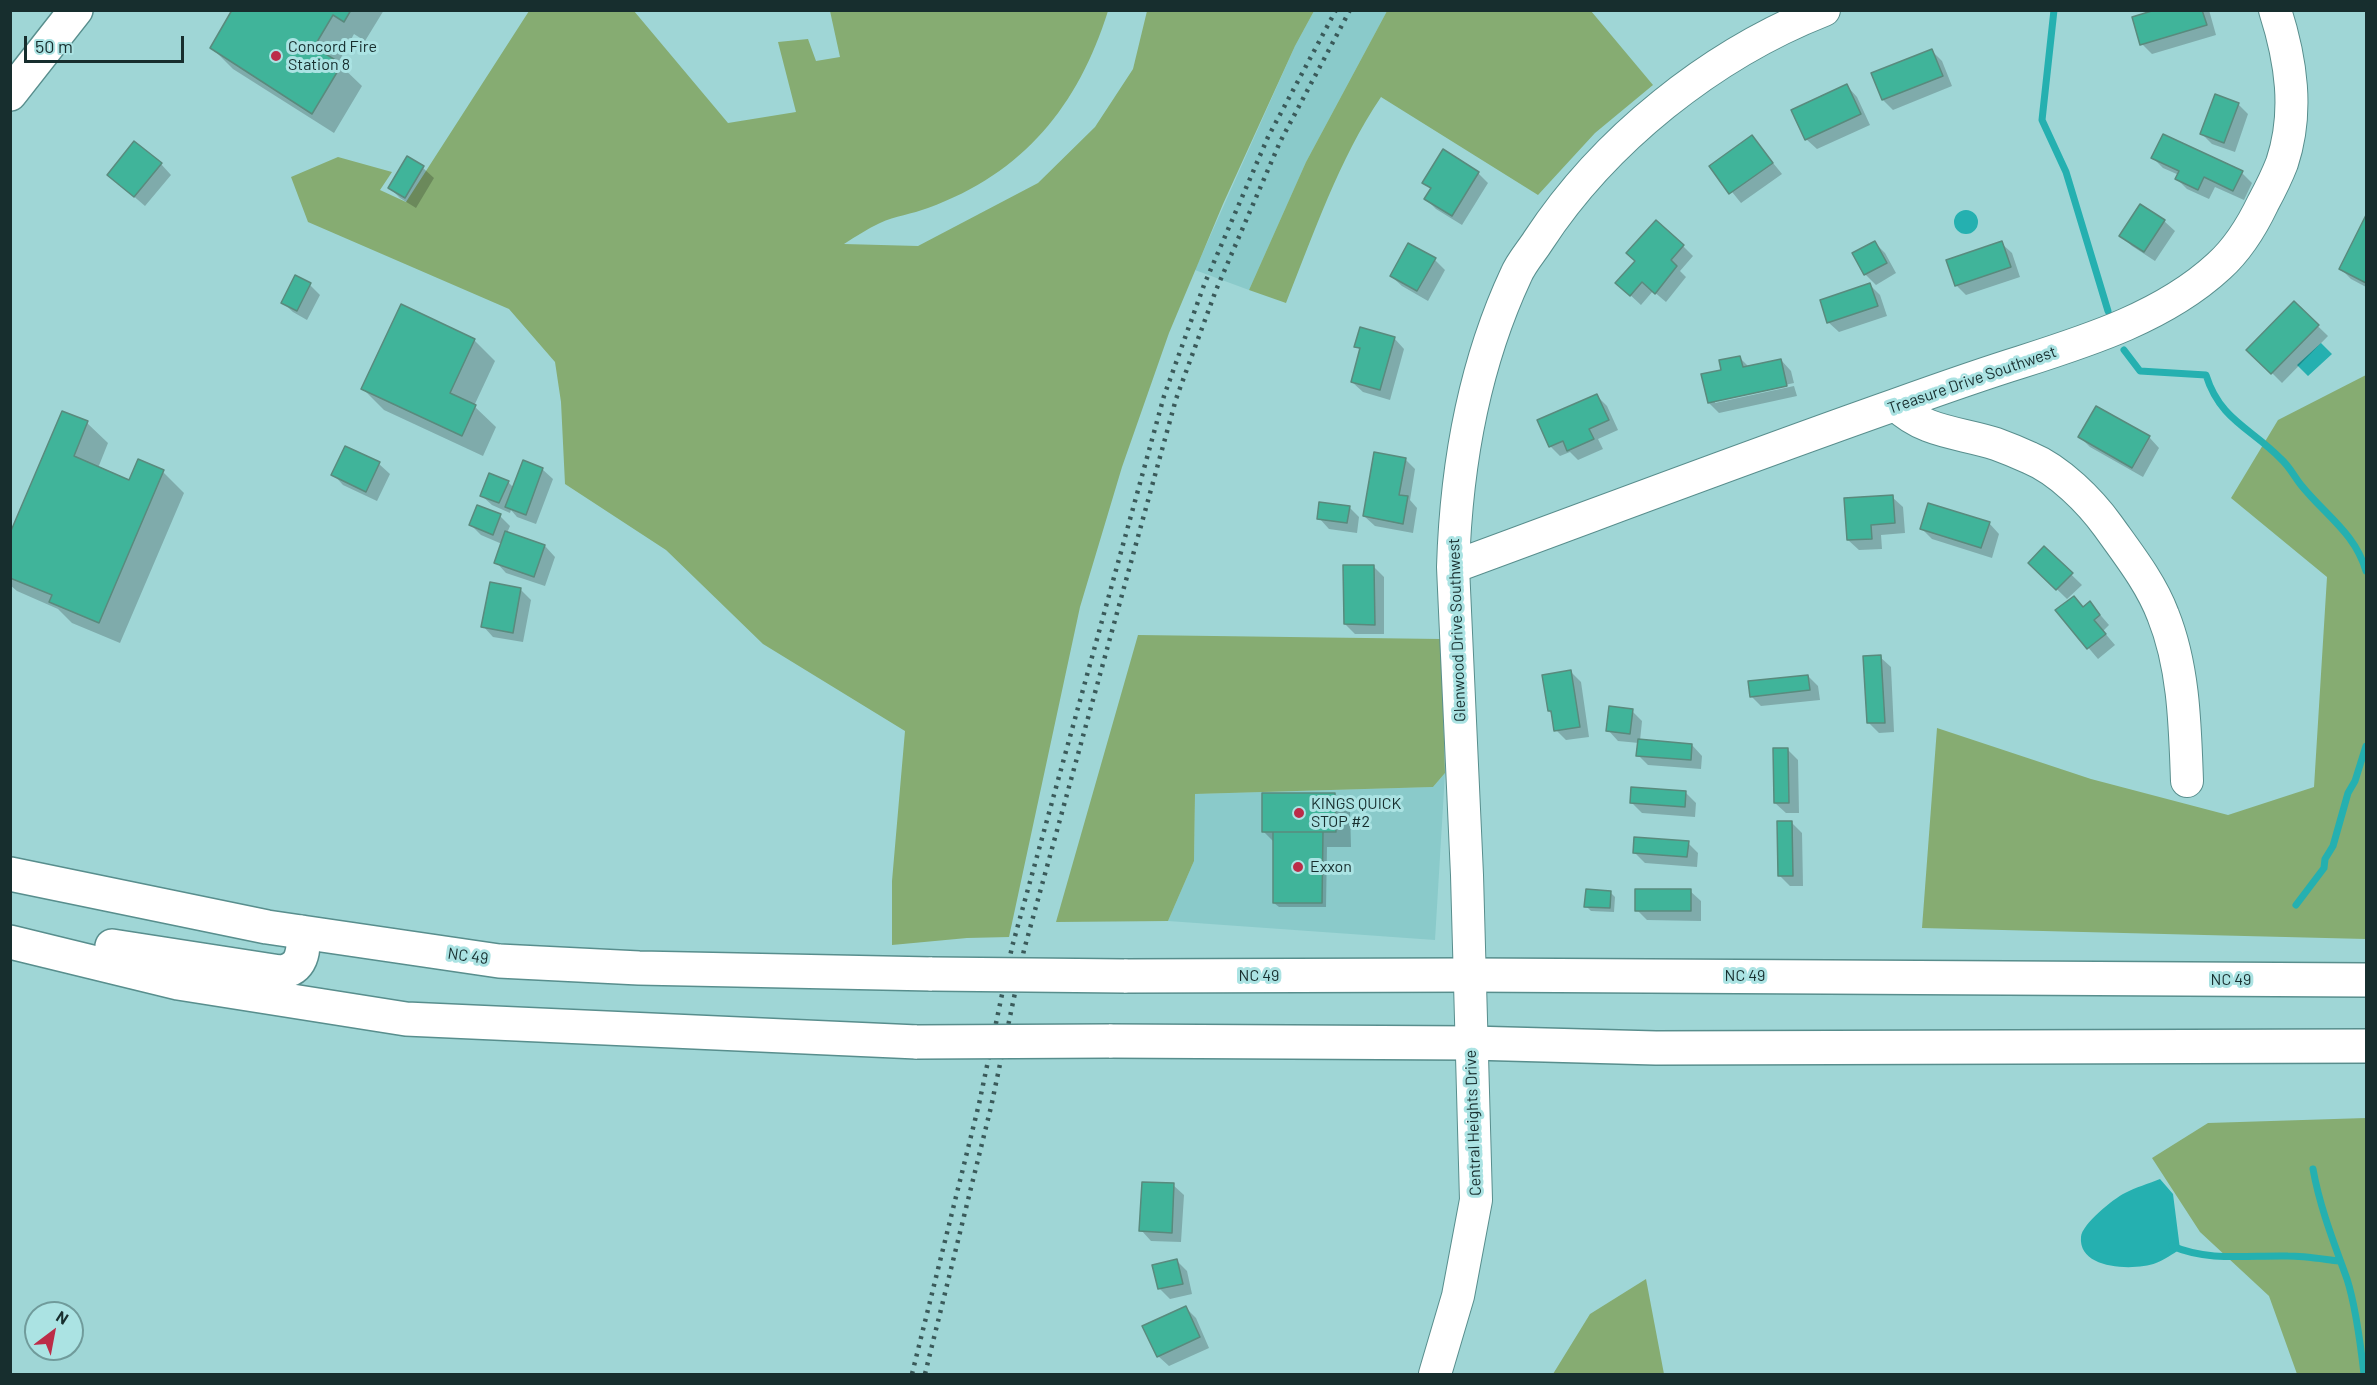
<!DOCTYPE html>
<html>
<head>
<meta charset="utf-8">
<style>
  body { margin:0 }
  #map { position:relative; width:2377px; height:1385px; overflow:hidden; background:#9fd6d6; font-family:Barlow,sans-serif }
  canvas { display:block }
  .frame { position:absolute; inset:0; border:12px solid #172e2e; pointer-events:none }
  .north { position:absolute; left:24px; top:1301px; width:60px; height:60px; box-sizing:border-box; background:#abe3e3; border:2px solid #709b9b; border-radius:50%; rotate:32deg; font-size:16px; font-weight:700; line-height:24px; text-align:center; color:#172e2e }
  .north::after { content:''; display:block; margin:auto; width:21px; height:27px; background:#bc2c48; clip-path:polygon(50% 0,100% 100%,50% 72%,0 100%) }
  .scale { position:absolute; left:24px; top:36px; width:160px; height:27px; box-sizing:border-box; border:3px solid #172e2e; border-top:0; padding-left:8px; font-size:18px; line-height:21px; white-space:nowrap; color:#172e2e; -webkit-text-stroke:4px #abe3e3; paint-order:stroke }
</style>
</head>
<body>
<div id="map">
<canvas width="2377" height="1385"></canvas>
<div class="frame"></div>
<div class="north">N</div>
<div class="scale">50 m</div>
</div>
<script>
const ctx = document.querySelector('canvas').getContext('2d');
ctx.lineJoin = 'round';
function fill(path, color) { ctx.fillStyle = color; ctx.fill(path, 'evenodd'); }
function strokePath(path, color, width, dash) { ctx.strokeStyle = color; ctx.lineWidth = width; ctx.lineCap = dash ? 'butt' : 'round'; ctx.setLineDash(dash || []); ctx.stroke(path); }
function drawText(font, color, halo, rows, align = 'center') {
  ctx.font = font + ' Barlow,sans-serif'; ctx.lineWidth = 6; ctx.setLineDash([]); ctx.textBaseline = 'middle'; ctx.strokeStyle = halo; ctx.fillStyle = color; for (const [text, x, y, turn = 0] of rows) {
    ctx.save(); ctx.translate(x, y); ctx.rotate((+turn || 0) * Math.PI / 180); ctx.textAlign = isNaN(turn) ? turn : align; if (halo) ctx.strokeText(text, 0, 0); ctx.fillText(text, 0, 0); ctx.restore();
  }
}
const built = new Path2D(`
  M1314 11H1387L1306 162 1249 290 1195 270 1295 46Z
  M1445 773 1435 940 1168 921 1194 861 1195 794 1433 787Z`);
const green = new Path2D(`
  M529 11H634L728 123 796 112 778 42 808 39 816 61 840 57 830 11H1108C1078 106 1024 173 928 208 912 214 895 216 880 223 867 229 855 237 844 244L918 246 1038 183 1095 127 1133 69 1147 11H1314L1295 46 1223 204 1169 333 1122 467 1080 607 1009 937 967 938 892 945V881L905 731 763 644 666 550 565 484 561 402 555 362 509 309 308 222 291 177 338 157 392 172 380 190 406 202Z
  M1387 11H1591L1653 85 1595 133 1538 195 1381 97C1339 159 1314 233 1286 303L1249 290 1306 162Z
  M2366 375V939L1922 928 1937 728 2091 779 2228 815 2314 787 2327 577 2231 498 2278 420Z
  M1138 635 1441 639 1445 773 1433 787 1195 794 1194 861 1168 921 1056 922Z
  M2366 1118V1374H2297L2269 1296 2200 1232 2152 1158 2208 1123Z
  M1646 1279 1664 1374H1553L1590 1314Z`);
const water = new Path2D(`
  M1954 222a12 12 0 1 1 24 0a12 12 0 1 1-24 0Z
  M2321 343 2332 354 2308 376 2297 365Z
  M2160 1179 2173 1194 2180 1249C2173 1254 2164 1260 2156 1263 2135 1271 2078 1270 2081 1237 2082 1224 2113 1199 2125 1193 2136 1187 2148 1184 2160 1179Z`);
const shadow = new Path2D(`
  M234 10H384L365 41 354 34 338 63 362 86 334 133 233 69 212 48Z
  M2160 10H2209L2216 35 2152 54 2142 44Z
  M1931 50 1942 61 1952 86 1893 110 1883 100Z
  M1847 86 1857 97 1870 125 1817 149 1806 139Z
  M2238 104 2248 114 2235 152 2212 144 2202 134Z
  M1752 137 1782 174 1741 203 1711 166Z
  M1443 152 1478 173 1488 183 1462 225 1436 209 1426 199 1432 190 1424 182Z
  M408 158 423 168 434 178 416 208 400 198 390 188Z
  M2153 158 2242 173 2252 183 2244 200 2215 187 2209 199 2187 189 2177 179 2179 175 2163 168Z
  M161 164 171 175 145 206 109 175Z
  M2141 206 2164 221 2175 231 2155 261 2132 246 2121 236Z
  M2366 218V287L2351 279 2341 269Z
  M1875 243 1885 253 1896 273 1876 285 1865 274 1854 254Z
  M2001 243 2012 253 2020 277 1966 295 1956 285Z
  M1683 246 1693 256 1680 271 1686 277 1666 302 1653 291 1641 305 1628 293 1637 262Z
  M1435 260 1445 270 1428 301 1402 286 1391 276Z
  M1869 284 1880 295 1887 316 1839 332 1828 322Z
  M310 285 320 295 307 320 293 312 282 302Z
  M2294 303 2328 336 2282 383 2249 350Z
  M1394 338 1404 349 1390 400 1363 392 1352 382 1361 351 1356 346Z
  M474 340 495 361 474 406 496 427 483 456 384 410 363 389Z
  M1739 357 1749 367 1781 360 1791 371 1794 383 1715 400V403L1794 386 1797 396 1719 413 1709 403 1722 371Z
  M1597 396 1607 406 1618 430 1598 439 1603 449 1578 460 1570 452 1560 456 1550 446Z
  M87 423 108 443 98 468 130 482 163 472 184 493 120 643 72 623 58 609 17 591 10 585V537Z
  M2080 437H2149L2159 448 2143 477 2090 447Z
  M345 448 379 464 390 474 377 501 343 485 333 474Z
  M1405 459 1415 469 1410 500 1417 508 1413 533 1375 526 1364 516Z
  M542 469 553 479 536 524 517 517 511 510 510 513 492 505 481 495 508 482 514 488Z
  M1892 497 1903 507 1905 533 1881 535 1882 549 1859 550 1848 540Z
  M1349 507 1359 517 1357 533 1329 529 1319 518Z
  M500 516 510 526 507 533 545 546 555 557 545 586 506 573 496 562 502 544 481 535 471 525Z
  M1989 523 1999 534 1992 558 1932 539 1922 529Z
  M2044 548 2082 585 2067 599 2030 563Z
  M1374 567 1384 577V634H1355L1345 624Z
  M521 590 531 600 523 642 493 637 483 626Z
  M2074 598 2084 608 2090 603 2109 625 2103 631 2115 645 2098 659 2057 611Z
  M1880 657 1891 667 1894 732 1879 733 1869 723Z
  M1571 672 1581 682 1589 737 1566 740 1556 730 1553 715 1549 711Z
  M1808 676 1818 686 1820 700 1761 706 1751 696Z
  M1632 711 1642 721 1640 741 1692 745 1702 756 1701 769 1648 765 1638 755 1639 743 1618 741 1608 730Z
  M1788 750 1798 760 1799 813H1786L1775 803Z
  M1686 793 1696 803 1695 817 1642 813 1632 803Z
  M1335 794 1350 810 1351 847H1327L1326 907H1279L1274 903V842L1263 831Z
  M1792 823 1802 833 1803 886H1790L1779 875Z
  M1688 843 1698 853 1697 867 1645 863 1634 852Z
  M1690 891 1701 901V921L1647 920 1637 910Z
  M1610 892 1615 897 1614 912 1591 911 1586 906Z
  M1173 1185 1184 1195 1181 1242 1151 1241 1141 1230Z
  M1177 1261 1187 1271 1192 1294 1170 1299 1159 1288Z
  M1186 1308 1196 1318 1209 1348 1169 1366 1158 1356Z`);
const stream = new Path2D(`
  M2054 10 2042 120 2066 172 2108 311
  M2124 350 2140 371 2206 375C2220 420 2251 428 2281 459 2289 466 2294 476 2301 485 2325 515 2355 533 2366 571
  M2296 905 2324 868 2325 859 2333 846 2348 793 2355 781 2366 746
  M2313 1169C2320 1208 2334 1243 2347 1279 2355 1304 2361 1348 2364 1374
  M2172 1246C2209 1262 2249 1255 2288 1256 2304 1256 2322 1259 2339 1261`);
const building = new Path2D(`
  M232 10H351L344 22 333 15 314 47 342 64 312 114 210 48Z
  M2155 10H2202L2207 25 2140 45 2132 17Z
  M1932 49 1943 76 1882 100 1871 73Z
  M1847 84 1861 114 1805 140 1791 110Z
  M2215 94 2239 103 2224 143 2200 134Z
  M2163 134 2243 171 2233 191 2204 177 2198 190 2175 179 2179 171 2151 158Z
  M1752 135 1773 163 1729 194 1709 166Z
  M134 141 162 163 134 197 107 175Z
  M1443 149 1479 172 1452 216 1424 199 1431 188 1422 183Z
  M407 156 424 166 405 198 388 188Z
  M2140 204 2165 220 2144 252 2119 236Z
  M2366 215V283L2339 269Z
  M1656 220 1684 245 1671 260 1677 266 1655 294 1642 282 1630 296 1615 283 1635 261 1626 253Z
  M1875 241 1887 263 1864 275 1852 253Z
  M2002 241 2011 267 1955 286 1946 260Z
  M1408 243 1436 258 1417 291 1390 276Z
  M295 275 311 283 297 311 281 303Z
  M1870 283 1878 306 1827 323 1820 300Z
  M2294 301 2319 325 2271 374 2246 350Z
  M401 304 475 339 450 393 476 405 462 436 361 389Z
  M1360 327 1395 337 1380 390 1351 382 1360 348 1354 347Z
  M1740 356 1743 367 1781 359 1787 386 1708 403 1701 374 1721 370 1719 360Z
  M1597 394 1609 420 1589 429 1594 439 1567 451 1563 441 1549 447 1537 420Z
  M2096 406 2150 436 2132 468 2078 437Z
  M62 411 88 421 74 456 129 480 138 459 164 470 99 623 49 602 52 595 10 578V533Z
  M345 446 380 462 366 492 331 475Z
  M1374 452 1406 458 1399 495 1408 496 1403 524 1363 516Z
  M523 460 543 468 526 515 505 507Z
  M489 473 509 481 499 503 480 496Z
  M1893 495 1895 523 1871 525 1872 539 1847 540 1844 498Z
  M1319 502 1350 506 1347 523 1317 519Z
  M1928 503 1990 522 1981 548 1920 529Z
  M477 505 501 514 493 535 469 525Z
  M505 531 545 545 534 577 494 563Z
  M2044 546 2073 573 2056 590 2028 563Z
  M1343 565H1374L1375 625 1344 624Z
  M490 582 521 588 513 633 481 627Z
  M2074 596 2083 607 2090 601 2100 615 2094 620 2106 634 2087 649 2055 610Z
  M1881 655 1885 723H1867L1863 656Z
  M1571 670 1580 727 1554 731 1551 711H1548L1542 675Z
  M1808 675 1810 690 1750 697 1748 681Z
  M1609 706 1633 709 1630 734 1606 731Z
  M1638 739 1692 744 1691 760 1636 756Z
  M1773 748H1788L1789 803H1774Z
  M1631 787 1686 791 1685 807 1630 803Z
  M1262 793H1335L1336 832H1262Z
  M1777 821H1792L1793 876H1778Z
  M1273 832H1323L1322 903H1273Z
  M1634 837 1689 841 1687 857 1633 853Z
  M1586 889 1611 891 1610 908 1584 907Z
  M1635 889H1691V911H1635Z
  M1142 1182 1174 1183 1172 1233 1139 1231Z
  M1177 1259 1183 1284 1158 1289 1152 1265Z
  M1186 1306 1200 1337 1157 1357 1142 1326Z`);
const minor = new Path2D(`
  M1896 405C1925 433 1959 432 1996 444 2007 448 2019 453 2030 458 2059 470 2090 501 2108 526 2128 554 2151 583 2163 615 2184 667 2185 726 2187 781
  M1453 567C1600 513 1747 457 1895 405 1937 390 1979 375 2021 362 2090 340 2165 316 2219 266 2239 248 2252 226 2263 203 2270 190 2277 176 2282 163 2299 112 2291 60 2275 10
  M1435 1374 1458 1296 1476 1200 1467 875 1453 567C1456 469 1474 365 1516 275 1521 263 1531 252 1538 241 1604 140 1712 54 1824 10`);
const major = new Path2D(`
  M10 94 76 10`);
const highway = new Path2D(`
  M10 874 267 927 499 961 639 968 932 974
  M10 942 178 983 406 1019 917 1042
  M112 946 280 972C302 970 305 951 302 932
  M1124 976 1469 975 2366 980
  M1109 1041 1471 1043 1656 1048 2366 1046`);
const rail = new Path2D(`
  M912 1374 979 1104 1012 947 1164 396 1204 285 1268 137 1336 10
  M925 1374 991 1107 1024 950 1176 399 1216 290 1280 142 1350 10`);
const highwayBridge = new Path2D(`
  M932 974 1124 976
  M917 1042 1109 1041`);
const markers = [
  [276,56,6,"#bc2c48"],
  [1299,813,6,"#bc2c48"],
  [1298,867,6,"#bc2c48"]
];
const poiNames = [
  ["Concord Fire",288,47],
  ["Station 8",288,65],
  ["KINGS QUICK",1311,804],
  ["STOP #2",1311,822],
  ["Exxon",1310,867]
];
const streetNames = [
  ["Treasure Drive Southwest",1972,380,-19],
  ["Glenwood Drive Southwest",1457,630,-92],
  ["NC 49",468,956,8],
  ["NC 49",1259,976],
  ["NC 49",1745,976],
  ["NC 49",2231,980],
  ["Central Heights Drive",1473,1123,-92]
];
fill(built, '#8acaca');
fill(green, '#86ac72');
fill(water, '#25b0b0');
fill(shadow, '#0003');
strokePath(stream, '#25b0b0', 7);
fill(building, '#40b49a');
strokePath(building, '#598a7d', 1.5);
strokePath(minor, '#588e8d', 34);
strokePath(major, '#588e8d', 36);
strokePath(highway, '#588e8d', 36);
strokePath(minor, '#fff', 32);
strokePath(major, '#fff', 33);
strokePath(highway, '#fff', 33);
strokePath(rail, '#3a5a5a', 4.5, [3, 6]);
strokePath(highwayBridge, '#588e8d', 36, []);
strokePath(highwayBridge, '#fff', 33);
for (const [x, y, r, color] of markers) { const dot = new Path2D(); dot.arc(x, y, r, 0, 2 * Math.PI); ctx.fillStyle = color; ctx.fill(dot); strokePath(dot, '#abe3e3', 2); }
drawText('16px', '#172e2e', '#abe3e3', poiNames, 'left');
drawText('16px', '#172e2e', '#abe3e3', streetNames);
</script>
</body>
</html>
